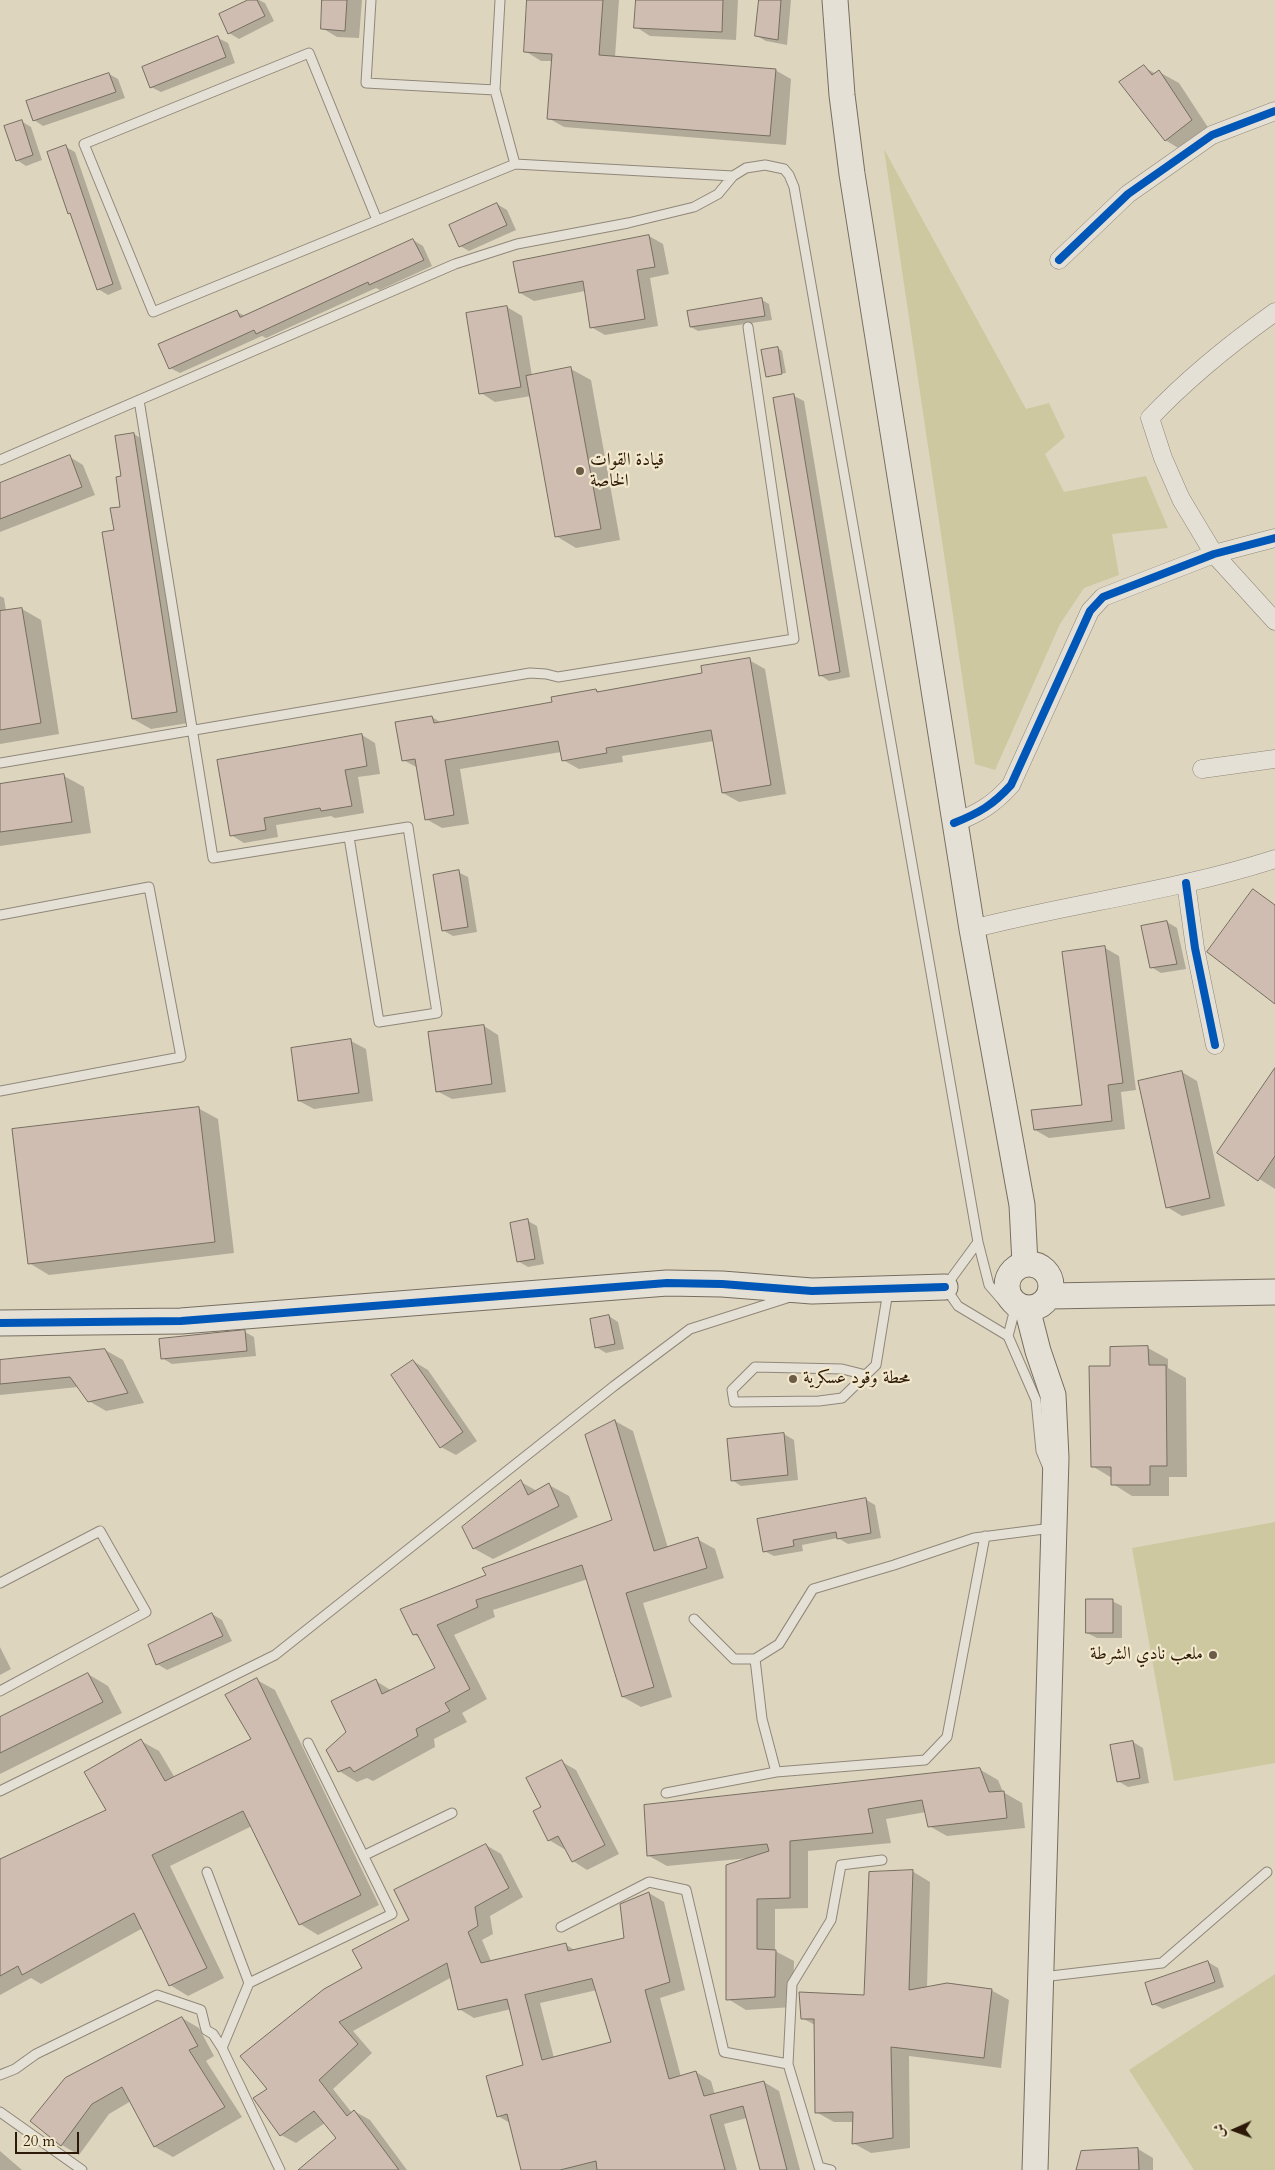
<!DOCTYPE html>
<html>
<head>
<meta charset="utf-8">
<style>
  body { margin:0 }
  #map { position:relative; width:1275px; height:2170px; overflow:hidden; background:#ded5bf; font-family:Cardo,Amiri,serif }
  canvas { display:block }
  .north { position:absolute; left:1210px; top:2105px; width:50px; height:50px; -webkit-text-stroke:4px #f2e8cd; paint-order:stroke; rotate:268deg; font-size:14px; font-weight:700; line-height:20px; text-align:center; color:#2d1907 }
  .north::after { content:''; display:block; margin:auto; width:18px; height:22px; background:#2d1907; clip-path:polygon(50% 0,100% 100%,50% 72%,0 100%) }
  .scale { position:absolute; left:15px; top:2132px; width:64px; height:22px; box-sizing:border-box; border:2px solid #2d1907; border-top:0; padding-left:6px; font-size:15px; line-height:18px; white-space:nowrap; color:#2d1907; -webkit-text-stroke:4px #f2e8cd; paint-order:stroke }
</style>
</head>
<body>
<div id="map">
<canvas width="1275" height="2170"></canvas>
<div class="north">ش</div>
<div class="scale">20 m</div>
</div>
<script>
const ctx = document.querySelector('canvas').getContext('2d');
ctx.lineJoin = 'round';
function fill(path, color) { ctx.fillStyle = color; ctx.fill(path, 'evenodd'); }
function strokePath(path, color, width, dash) { ctx.strokeStyle = color; ctx.lineWidth = width; ctx.lineCap = dash ? 'butt' : 'round'; ctx.setLineDash(dash || []); ctx.stroke(path); }
function drawText(font, color, halo, rows, align = 'center') {
  ctx.font = font + ' Cardo,Amiri,serif'; ctx.lineWidth = 4.5; ctx.setLineDash([]); ctx.textBaseline = 'middle'; ctx.strokeStyle = halo; ctx.fillStyle = color; for (const [text, x, y, turn = 0] of rows) {
    ctx.save(); ctx.translate(x, y); ctx.rotate((+turn || 0) * Math.PI / 180); ctx.textAlign = isNaN(turn) ? turn : align; if (halo) ctx.strokeText(text, 0, 0); ctx.fillText(text, 0, 0); ctx.restore();
  }
}
const green = new Path2D(`
  M884 149 1026 409 1049 403 1065 437 1045 454 1064 492 1146 476 1168 528 1112 534 1119 575 1084 588 1060 624 995 770 975 764Z
  M1275 1522V1763L1174 1781 1132 1548Z
  M1275 1974V2170H1194L1129 2070Z`);
const shadow = new Path2D(`
  M251 0H259L265 3 274 21 239 39 229 33Z
  M324 0H362L359 38 337 37 322 28Z
  M528 0H619L615 57 775 70 791 79 786 145 564 127 548 118 553 61H541L525 51Z
  M637 0H738L736 40 650 36 636 27Z
  M760 0H791L787 45 766 41 757 36Z
  M218 38 228 43 235 63 161 92 151 87Z
  M1144 67 1156 74 1159 72 1179 83 1211 132 1185 152 1165 140Z
  M109 74 118 79 125 98 43 126 34 120Z
  M21 121 31 127 42 160 26 166 17 160Z
  M66 147 75 152 122 289 108 295 98 289 71 215 69 213Z
  M497 204 507 210 516 230 469 251 460 246Z
  M649 236 663 244 669 274 650 278 658 326 605 335 591 327 585 291 534 301 520 293Z
  M413 240 423 246 432 266 380 290 376 288 266 338 262 336 180 373 170 368 237 312 245 316Z
  M762 300 769 304 772 320 698 331 691 327Z
  M507 307 522 316 532 376 571 369 591 380 620 540 576 548 556 536 531 396 495 402 481 393Z
  M778 348 782 351 786 373 769 375V378L767 376Z
  M794 396 804 401 850 677 829 681 820 675Z
  M134 434 152 445 195 722 151 729 133 719 116 532 122 508 123 477Z
  M70 457 83 465 95 495 0 532V484Z
  M0 596 4 598 6 611 22 609 41 620 59 734 0 744Z
  M749 660 765 669 786 794 739 802 723 793 714 741 622 756 623 762 579 769 563 760 561 752 460 769 469 824 442 828 426 819 418 768 403 760 432 717 442 723 553 703 596 690 601 693 704 674Z
  M362 735 375 743 380 774 358 777 364 813 335 818 331 816 276 825 278 837 244 843 231 835Z
  M64 776 84 787 91 833 0 846V785Z
  M458 872 468 877 477 932 453 936 444 931Z
  M1167 922 1177 928 1186 969 1161 973 1151 967Z
  M1105 948 1119 956 1136 1090 1121 1092 1125 1129 1049 1138 1035 1130 1083 1106Z
  M484 1026 498 1035 506 1092 452 1099 437 1091Z
  M351 1041 366 1049 373 1101 314 1109 299 1101Z
  M1275 1070V1189L1219 1153Z
  M1182 1072 1197 1081 1225 1206 1182 1216 1167 1207Z
  M198 1108 218 1119 234 1253 49 1275 29 1263Z
  M528 1221 537 1226 544 1264 528 1267 518 1261Z
  M609 1316 618 1322 624 1349 606 1353 596 1347Z
  M245 1332 254 1337 256 1356 172 1364 162 1358Z
  M1111 1348H1148L1168 1359V1368L1186 1378 1187 1477H1169V1496H1132L1113 1484 1112 1478 1092 1466 1112 1367Z
  M105 1350 123 1360 144 1403 106 1411 89 1401 78 1387 0 1395V1361Z
  M413 1361 428 1370 477 1441 456 1455 441 1447Z
  M615 1421 633 1431 668 1548 697 1539 715 1549 724 1578 643 1603 672 1697 641 1707 623 1697 588 1579 493 1610 495 1617 454 1635 487 1699 462 1713 467 1722 434 1739 435 1747 373 1781 367 1778 357 1782 339 1771 328 1750 348 1733 376 1681 392 1691 437 1669 420 1638 414 1634 488 1576 613 1521 587 1436Z
  M784 1434 794 1440 798 1480 741 1486 732 1480Z
  M521 1482 537 1491 549 1485 569 1496 578 1517 493 1559 473 1548Z
  M865 1499 875 1505 881 1538 848 1544 838 1538 802 1545 803 1551 774 1556 764 1551Z
  M1112 1601 1122 1606V1638H1097L1087 1633Z
  M212 1614 222 1620 232 1641 167 1670 157 1664Z
  M0 1647 11 1669 0 1675Z
  M88 1674 108 1686 122 1713 0 1774V1718Z
  M257 1680 275 1690 379 1905 318 1935 300 1924 252 1826 170 1866 224 1978 188 1996 170 1985 143 1928 41 1984 31 1978 0 1995V1860L108 1810 141 1741 159 1751 175 1778 253 1739Z
  M1133 1742 1143 1748 1149 1783 1128 1787 1118 1781Z
  M562 1762 576 1770 619 1854 587 1870 573 1861 566 1848 564 1849 549 1840 543 1808Z
  M979 1769 998 1780 1003 1792 1022 1803 1025 1828 947 1836 929 1826 926 1812 886 1819 891 1843 808 1851V1908L775 1909V1951L794 1961 793 2007 746 2010 728 1999 749 1858 667 1866 649 1856Z
  M486 1845 501 1854 523 1897 490 1916 493 1934 482 1940 491 1961 565 1944 576 1951 626 1939 649 1893 664 1902 685 1990 660 1998 681 2077 696 2072 711 2081 715 2095 764 2082 779 2091 800 2170H761L747 2118 724 2124 737 2170H522L510 2123 498 2116 524 2066 511 2009 474 2018 459 2009 452 1977 353 2031 372 2053 333 2089 352 2113 354 2111 370 2120 407 2170H300L337 2138 325 2123 296 2143 281 2135 268 2089 364 1968ZM597 1990 612 2043 554 2058 540 2003Z
  M912 1871 930 1882 927 1988 991 1990 1009 2000 1001 2068 909 2056 910 2148 871 2153 853 2143 854 2122H834L816 2112 815 2025 802 2018 865 1996Z
  M1208 1962 1218 1968 1224 1987 1163 2009 1153 2004Z
  M182 2018 199 2028 214 2056 206 2061 242 2117 173 2157 155 2147 131 2101 109 2114 79 2155 62 2145 32 2121Z
  M1138 2149 1153 2158V2170H1077Z
  M0 2151 22 2170H0Z`);
const building = new Path2D(`
  M248 0H257L265 16 228 34 219 14Z
  M322 0H347L345 31 321 29Z
  M527 0H603L599 55 776 69 770 136 547 119 552 54 524 52Z
  M636 0H723L722 32 634 28Z
  M759 0H781L778 40 755 36Z
  M218 36 226 57 150 88 142 67Z
  M1144 65 1152 75 1159 70 1192 120 1165 141 1119 82Z
  M109 73 116 92 33 121 26 101Z
  M22 120 33 155 16 161 4 126Z
  M66 145 113 284 97 290 70 213 68 214 47 152Z
  M497 203 507 225 459 247 449 225Z
  M649 235 655 267 637 270 645 319 590 328 583 281 519 293 513 262Z
  M413 239 424 260 369 285 368 282 256 334 254 330 169 369 158 344 237 310 240 317Z
  M762 298 765 316 690 327 687 311Z
  M507 306 521 387 479 394 466 313Z
  M778 347 782 374 766 377 761 350Z
  M571 367 601 529 555 537 526 376Z
  M794 394 840 672 819 676 773 398Z
  M134 433 177 712 132 719 102 532 114 530 110 508 120 507 116 477 121 476 115 436Z
  M70 455 82 487 0 519V483Z
  M22 608 41 723 0 730V611Z
  M750 658 771 785 722 793 711 730 606 748 607 753 562 761 558 741 445 760 454 815 425 820 415 759 402 761 395 722 432 716 434 723 552 702 551 697 596 689 597 692 702 673 701 666Z
  M362 734 367 766 345 770 352 806 321 811 320 808 264 818 266 830 230 836 217 760Z
  M64 774 72 822 0 832V784Z
  M459 870 468 927 442 931 433 875Z
  M1253 889 1275 905V1004L1207 952Z
  M1167 921 1177 964 1150 968 1141 926Z
  M1105 946 1123 1083 1108 1085 1112 1121 1034 1130 1031 1110 1082 1105 1062 952Z
  M484 1025 492 1084 436 1092 428 1032Z
  M351 1039 359 1093 298 1101 291 1048Z
  M1275 1068V1156L1258 1181 1217 1153Z
  M1182 1071 1210 1198 1166 1208 1138 1081Z
  M199 1107 215 1242 28 1264 12 1129Z
  M528 1219 535 1259 517 1262 510 1223Z
  M609 1315 615 1344 595 1348 590 1319Z
  M245 1330 247 1351 161 1359 159 1339Z
  M1148 1346 1149 1365H1166L1167 1466H1150V1485H1111V1467H1091L1089 1366H1110V1347Z
  M105 1349 128 1393 88 1402 70 1377 0 1384V1360Z
  M413 1360 463 1432 440 1448 391 1375Z
  M615 1420 654 1551 698 1537 707 1568 626 1593 654 1687 622 1697 582 1565 476 1600 478 1607 437 1625 470 1689 445 1703 450 1711 416 1729 418 1736 354 1772 350 1767 338 1772 326 1750 346 1732 331 1701 376 1679 382 1694 435 1668 417 1634 413 1635 400 1609 486 1575 482 1568 612 1520 585 1435Z
  M784 1433 788 1475 731 1481 727 1439Z
  M521 1480 528 1495 549 1483 559 1506 473 1549 462 1527Z
  M866 1498 871 1533 837 1539 836 1532 793 1540 794 1546 763 1552 757 1519Z
  M1086 1599H1113V1633H1086Z
  M212 1613 223 1636 156 1665 148 1645Z
  M88 1673 103 1702 0 1753V1717Z
  M257 1678 361 1895 299 1925 243 1811 152 1855 207 1968 169 1986 134 1913 22 1975 18 1966 0 1976V1859L106 1810 84 1772 141 1739 165 1781 251 1739 225 1695Z
  M1133 1741 1140 1778 1117 1782 1110 1745Z
  M562 1760 605 1845 572 1862 558 1836 548 1841 533 1811 541 1807 526 1778Z
  M980 1768 989 1792 1004 1791 1007 1818 928 1827 922 1800 868 1809 873 1833 790 1841V1898L757 1899V1949L776 1950 775 1997 726 2000V1865L769 1851 767 1844 647 1856 644 1805Z
  M486 1844 509 1888 475 1907 478 1926 468 1932 481 1963 566 1943 568 1951 624 1938 620 1904 649 1892 670 1982 645 1990 669 2079 696 2071 704 2096 764 2081 787 2170H760L743 2106 710 2115 725 2170H597L596 2161 560 2170H521L507 2114 497 2117 486 2076 523 2065 507 1999 458 2010 447 1963 339 2022 358 2044 319 2080 347 2116 354 2110 399 2170H298L336 2138 314 2111 280 2136 253 2098 267 2089 240 2056 324 1989 362 1968 352 1950 409 1920 394 1890ZM592 1979 611 2042 542 2060 525 1995Z
  M913 1870 909 1990 947 1983 992 1989 984 2058 891 2047 893 2138 852 2144 853 2112 815 2113 814 2019H801L799 1992 864 1995 869 1872Z
  M1208 1961 1215 1982 1152 2005 1145 1983Z
  M182 2017 198 2046 189 2050 225 2107 154 2147 122 2087 92 2104 61 2146 30 2121 65 2078Z
  M1138 2148 1139 2170H1076L1081 2151Z`);
const lane = new Path2D(`
  M371 0 366 83 495 90
  M500 0 495 90 515 164
  M377 220 309 53 84 144 153 312 515 164 733 176
  M139 400 213 858 408 827 437 1013 379 1022 349 837
  M0 460 455 264 517 244 628 223 694 207 718 194 733 176 746 168 765 165 784 169 789 175 794 187 978 1242 989 1285 1014 1314
  M0 763 530 673 546 674 558 677 794 639 748 327
  M0 915 149 887 181 1057 0 1091
  M978 1242 945 1287 958 1306 1008 1336 1036 1400 1041 1451 1048 1468
  M1008 1336 1015 1309
  M866 1375 842 1369 755 1367 732 1390 734 1402 819 1401 842 1398 876 1365 888 1291
  M985 1536 947 1737 925 1760 776 1772 762 1719 755 1659 779 1644 813 1589 894 1565 974 1538 1052 1528
  M0 1583 100 1531 146 1612 0 1691
  M694 1619 734 1659H755
  M0 1791 275 1655 614 1386 690 1329 790 1297
  M666 1793 776 1772
  M365 1855 452 1813
  M207 1872 249 1983
  M561 1927 649 1882 686 1890 724 2052 788 2064
  M1042 1977 1162 1963 1267 1872
  M222 2048 249 1983 392 1914 308 1743
  M0 2075 15 2069 36 2054 157 1995 201 2010 206 2030 213 2034 222 2048 280 2170
  M0 2112 82 2170
  M831 2170 819 2167 788 2064 792 1984 831 1920 841 1865 882 1860`);
const street = new Path2D(`
  M1059 260 1128 194 1212 135 1275 111
  M1275 312C1230 344 1188 378 1150 418L1163 458 1181 499 1214 554 1275 621
  M1202 769 1275 759
  M954 823C979 813 993 805 1011 785L1090 611 1103 597 1214 554 1275 538
  M1186 883 1195 948 1215 1045
  M972 929C1072 903 1176 891 1275 859`);
const secondary = new Path2D(`
  M835 0 842 95 852 174 972 929 1022 1205 1025 1264
  M1007 1286a22 22 0 1 1 44 0a22 22 0 1 1-44 0Z
  M1050 1296 1275 1292
  M1027 1308 1038 1351 1053 1395 1056 1458 1035 2170
  M0 1323 181 1321 667 1283 722 1284 812 1291 945 1287`);
const cycleway = new Path2D(`
  M1059 260 1128 194 1212 135 1275 111
  M954 823C979 813 993 805 1011 785L1090 611 1103 597 1214 554 1275 538
  M1186 883 1195 948 1215 1045
  M0 1323 181 1321 667 1283 722 1284 812 1291 945 1287`);
const markers = [
  [580,471,5,"#6b5b47"],
  [793,1379,5,"#6b5b47"],
  [1213,1655,5,"#6b5b47"]
];
const poiNames = [
  ["قيادة القوات",590,461],
  ["الخاصة",590,482],
  ["محطة وقود عسكرية",803,1379],
  ["ملعب نادي الشرطة",1203,1655,"right"]
];
fill(green, '#cec8a0');
fill(shadow, '#0003');
fill(building, '#cfbdb1');
strokePath(building, '#766e60', 1);
strokePath(lane, '#8f8779', 11);
strokePath(street, '#8f8779', 19);
strokePath(secondary, '#766e60', 27);
strokePath(lane, '#e5e0d5', 9);
strokePath(street, '#e5e0d5', 18);
strokePath(secondary, '#e5e0d5', 25);
strokePath(cycleway, '#0057b8', 8);
for (const [x, y, r, color] of markers) { const dot = new Path2D(); dot.arc(x, y, r, 0, 2 * Math.PI); ctx.fillStyle = color; ctx.fill(dot); strokePath(dot, '#f2e8cd', 2); }
drawText('18px', '#2d1907', '#f2e8cd', poiNames, 'left');
</script>
</body>
</html>
